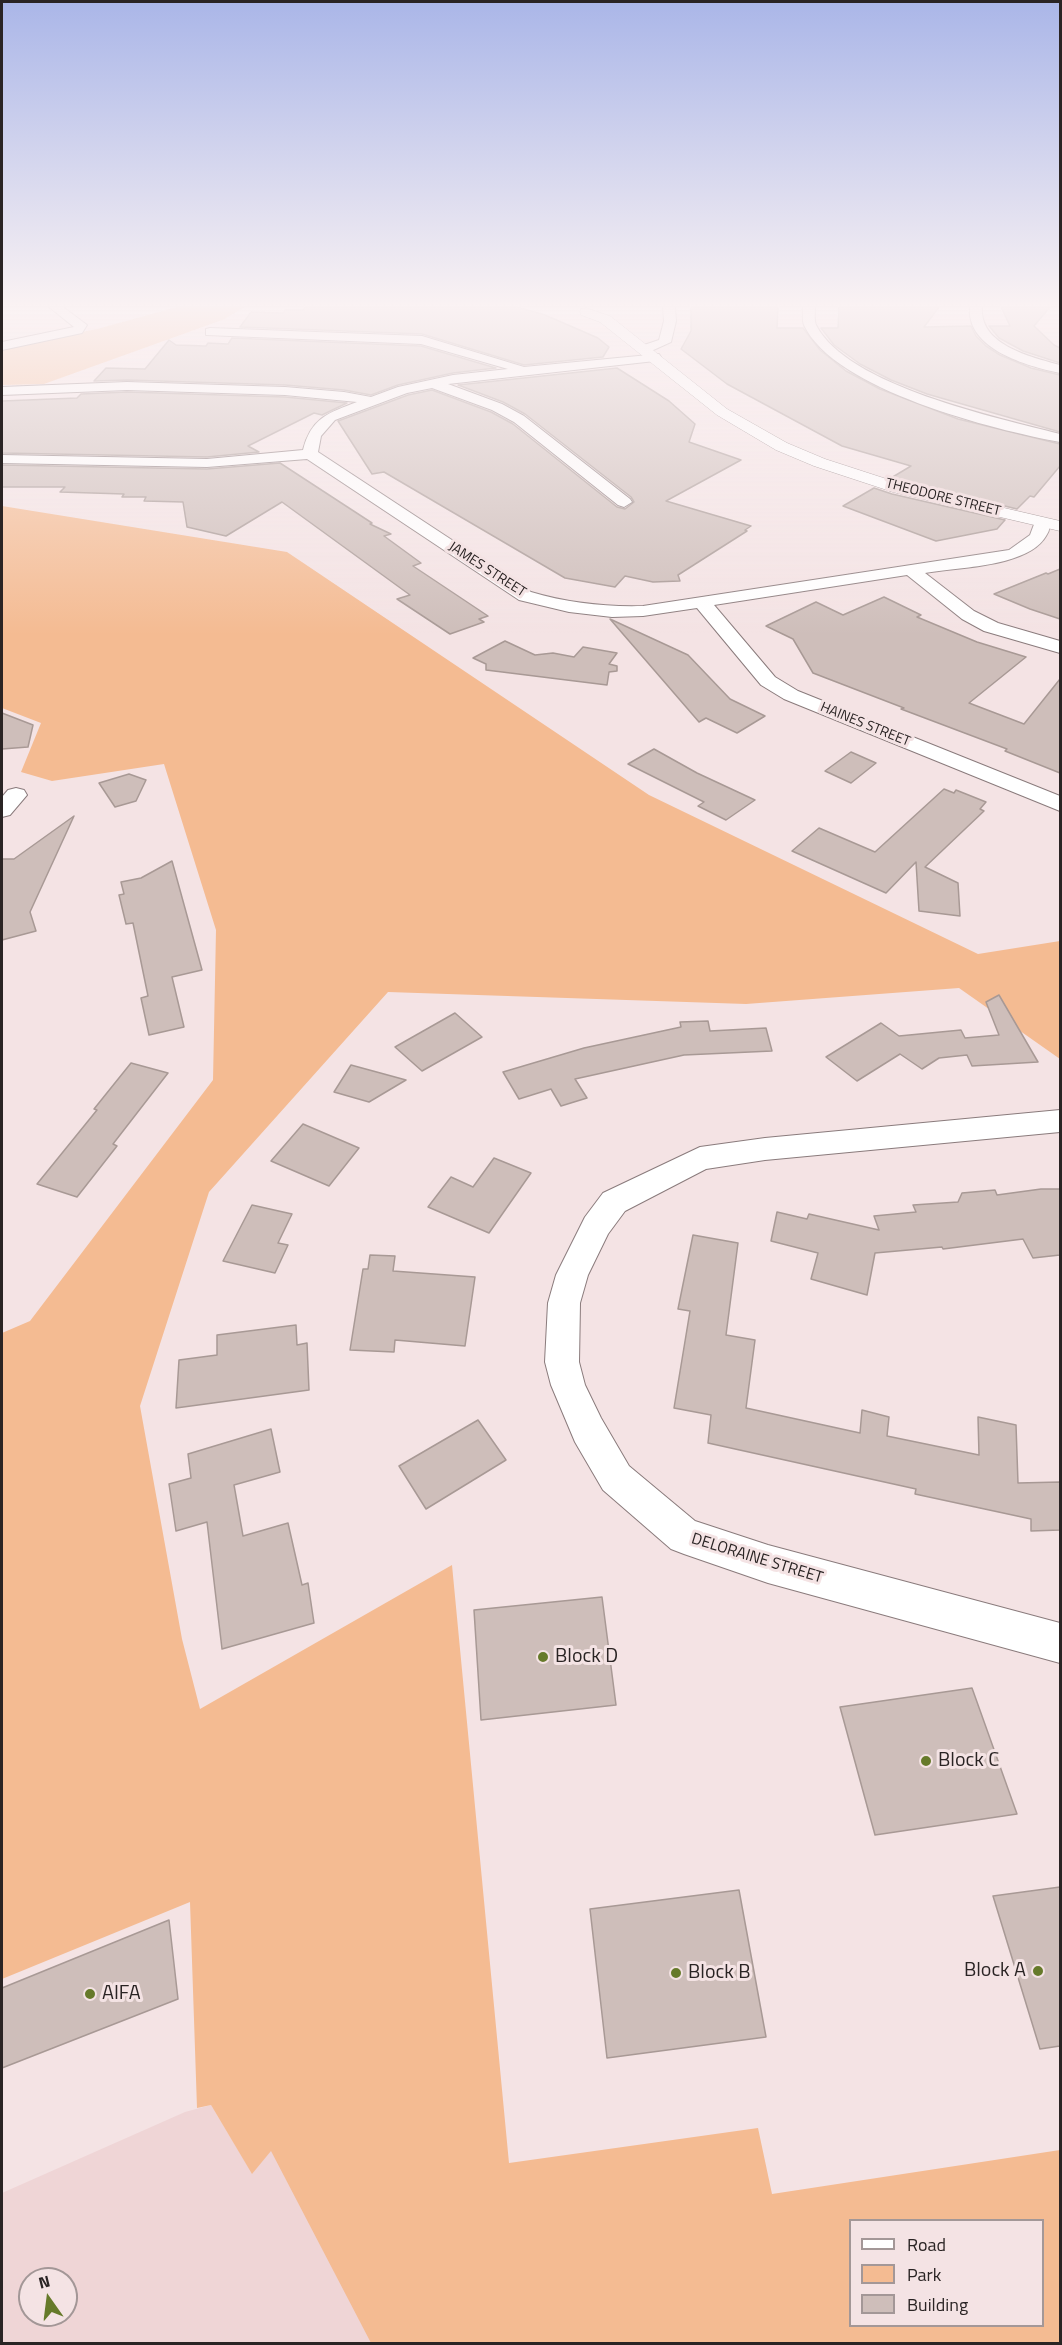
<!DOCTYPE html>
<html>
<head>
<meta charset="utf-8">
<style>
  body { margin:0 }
  #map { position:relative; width:1062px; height:2345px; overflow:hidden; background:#f4e3e4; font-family:"Titillium Web",sans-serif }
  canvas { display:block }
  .frame { position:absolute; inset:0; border:3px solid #2a2424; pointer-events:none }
  .legend { position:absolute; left:849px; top:2219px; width:195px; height:108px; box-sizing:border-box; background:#f4e3e4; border:2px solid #a39797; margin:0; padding:8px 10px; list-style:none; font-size:18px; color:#2a2424 }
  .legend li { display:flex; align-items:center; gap:12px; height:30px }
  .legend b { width:30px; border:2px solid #a39797 }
  .north { position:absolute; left:18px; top:2267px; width:60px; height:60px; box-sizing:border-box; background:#f4e3e4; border:2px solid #a39797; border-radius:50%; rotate:346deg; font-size:16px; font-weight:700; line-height:24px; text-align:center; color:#2a2424 }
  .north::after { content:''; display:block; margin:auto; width:21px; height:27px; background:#667a2a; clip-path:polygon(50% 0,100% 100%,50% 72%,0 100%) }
</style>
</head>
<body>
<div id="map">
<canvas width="1062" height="2345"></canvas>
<div class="frame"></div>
<ul class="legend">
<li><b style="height:8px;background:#fff"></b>Road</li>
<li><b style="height:16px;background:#f4bb92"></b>Park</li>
<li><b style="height:16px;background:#cebeba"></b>Building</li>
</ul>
<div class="north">N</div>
</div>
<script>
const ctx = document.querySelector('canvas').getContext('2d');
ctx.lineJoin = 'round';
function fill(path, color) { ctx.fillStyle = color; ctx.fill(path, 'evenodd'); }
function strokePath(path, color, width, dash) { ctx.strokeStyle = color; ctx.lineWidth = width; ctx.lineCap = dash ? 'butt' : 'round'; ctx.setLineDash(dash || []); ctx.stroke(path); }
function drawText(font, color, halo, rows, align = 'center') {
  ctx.font = font + ' "Titillium Web",sans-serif'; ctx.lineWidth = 6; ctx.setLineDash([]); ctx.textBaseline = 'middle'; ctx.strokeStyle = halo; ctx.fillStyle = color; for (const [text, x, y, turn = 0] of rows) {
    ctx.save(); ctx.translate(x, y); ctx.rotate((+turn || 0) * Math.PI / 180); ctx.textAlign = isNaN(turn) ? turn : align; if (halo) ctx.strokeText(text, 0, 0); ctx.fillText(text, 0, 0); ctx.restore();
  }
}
const built = new Path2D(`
  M211 2105 252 2173 271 2150 380 2343H2V2193L185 2112ZM30 2279H66V2315H30Z`);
const green = new Path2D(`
  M177 307H244L225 319 44 384 2 385V347L97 329Z
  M2 506 287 552 649 795 978 954 1060 941V1059L959 988 746 1004 388 992 209 1192 140 1406 182 1639 200 1709 452 1565 509 2163 758 2128 772 2194 1060 2150V2343H371L271 2151 252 2174 211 2105 197 2108 190 1902 2 1979V1333L30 1321 213 1080 216 930 164 764 52 781 21 772 41 723 2 708ZM850 2220H1042V2326H850Z`);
const building = new Path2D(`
  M305 307H517L545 315 598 338 609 347 603 357 524 365 422 334 240 327 251 312 283 313 285 310H304Z
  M691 307H778L777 328H803L820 350 846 371 880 389 958 419 1060 444V466L1034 497 1030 496 1017 509 891 478 911 466 842 446 727 384 681 349 691 331Z
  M839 307H939L924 327 971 326 976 336 986 346 1000 355 1031 368 1060 375V432L927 394 891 380 860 364 834 345 821 328H838Z
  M1001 307H1050L1034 326 1054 345 1060 348V363L1023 351 999 338 989 326H1010Z
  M232 338 421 346 496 368 453 373 398 385 371 395 344 390 285 385 127 380 94 381 106 368 145 369 169 340 176 345 206 346 208 343 228 344Z
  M617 368 669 401 695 424 689 442 741 460 666 501 751 526 745 530 747 531 678 575 680 581 653 582 625 576 615 587 565 578 384 472 372 474 338 421 408 395 432 390 491 412 513 424 617 507 625 509 634 502 631 497 525 414 503 402 458 385Z
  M127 392 285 397 347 403 322 415 314 413 248 446 259 452 207 457 2 453V401L77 398 81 394Z
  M280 463 372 523 370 524 391 534 384 536 421 563 413 566 488 616 479 619 484 622 450 634 397 599 410 595 282 502 226 536 187 527 183 502 144 501 146 497H122L124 494 60 492 65 487H2V465L207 469Z
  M874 488 892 494 1005 520 997 529 936 541 843 506Z
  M1060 569V619L1030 609 994 594 1046 573 1048 574Z
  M884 597 921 615 917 617 977 642 1026 657 969 703 1024 724 1060 679V773L1005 751 1007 749 901 709 904 708 813 673 793 639 766 626 816 602 843 615Z
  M610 619 688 655 730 699 765 716 737 733 706 718 699 722Z
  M505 641 535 655 553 653 574 657 583 647 617 653 609 664 617 666V671L609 672 607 685 486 670V664L473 658Z
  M2 713 33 725 28 747 2 749Z
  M654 749 697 773 755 800 726 820 698 806 704 802 628 764Z
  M851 752 876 763 851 783 825 771Z
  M129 774 146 780 136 801 115 807 99 783Z
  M944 789 954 793 956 790 986 802 980 809 984 811 925 867 958 883 960 916 919 911 916 862 886 893 792 851 819 828 875 852Z
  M74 816 30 912 36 931 2 940V859H14Z
  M172 861 202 970 172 977 184 1027 149 1035 141 998 148 996 133 923 126 924 119 895 124 894 121 882 141 878Z
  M999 995 1038 1062 972 1066 967 1055 939 1058 922 1069 900 1054 857 1081 826 1057 881 1023 899 1036 961 1030 965 1038 999 1035 986 1002Z
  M455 1013 482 1037 422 1071 395 1047Z
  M708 1021 710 1031 766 1028 772 1051 684 1055 575 1079 587 1098 561 1106 551 1089 519 1099 503 1072 584 1048 681 1027 680 1022Z
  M131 1063 168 1073 113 1144 117 1146 77 1197 37 1184 97 1110 94 1109Z
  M351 1065 406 1080 369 1102 334 1092Z
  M303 1124 359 1148 329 1186 271 1161Z
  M494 1158 531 1173 489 1233 428 1207 451 1177 473 1187Z
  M1041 1189H1060V1255L1033 1258 1023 1239 943 1249 942 1247 875 1253 867 1295 811 1279 818 1253 771 1241 777 1212 807 1219 809 1214 879 1230 874 1216 916 1212 913 1205 958 1202 962 1193 995 1190 997 1195Z
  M252 1205 292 1214 278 1243 288 1245 275 1273 223 1261Z
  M693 1235 738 1243 726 1335 755 1340 746 1408 860 1433 862 1410 889 1417 887 1436 979 1455 978 1417 1016 1425 1018 1483 1060 1482V1530L1031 1531V1519L915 1494 916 1489 708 1443 711 1415 674 1408 690 1311 678 1309Z
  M370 1255 395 1256 393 1271 475 1277 465 1346 395 1340 394 1352 350 1350 363 1269H368Z
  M296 1325 297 1345 307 1343 309 1390 176 1408 179 1360 217 1355V1335Z
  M478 1420 506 1460 426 1509 399 1466Z
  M271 1429 280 1472 234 1485 243 1536 288 1523 302 1585 308 1583 314 1623 222 1649 207 1522 176 1531 169 1484 191 1478 188 1454Z
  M602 1597 616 1705 481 1720 474 1610Z
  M972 1688 1017 1814 875 1835 840 1707Z
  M1060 1887V2046L1040 2049 993 1896Z
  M739 1890 766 2037 607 2058 590 1909Z
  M169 1920 178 1999 2 2068V1988Z`);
const street = new Path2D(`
  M49 307H63L87 325 82 333 2 350V342L74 327Z
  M663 307H675L676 321 671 342 649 352H641L639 349 641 346 659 340 664 321Z
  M803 307H815C815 313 814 320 816 325 847 386 998 418 1060 434V442C995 430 834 390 804 325 802 320 803 313 803 307Z
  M970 307H982C979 345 1031 357 1060 365V373C1027 366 966 349 970 307Z
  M210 328 422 336 524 367 659 354 661 357 655 361 448 384 502 404 524 416 630 499 632 502 624 507 618 505 514 422 492 410 432 388 407 393 335 420 321 436 318 452 531 592C568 603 605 607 643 606L1009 550 1030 535 1036 519H1048C1051 525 1050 530 1046 536 1028 567 959 567 925 573L974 611 998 623 1060 641V653L984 631 962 619 907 575 714 605 775 677 798 691 1060 796V811L784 699 761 685 697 608 643 616 612 617 569 612 519 600 307 459 207 467 2 463V455L207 459 303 450C311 418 328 413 357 402L285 395 127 390 2 395V387L127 382 285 387 344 392 371 397 398 387 453 375 508 369 421 344 206 335V329Z
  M16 788 24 790 27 795 10 815 2 817V797L8 790Z
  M1060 1110V1132L765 1160 706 1169 625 1211 608 1234 588 1275 580 1303 579 1362 585 1385 601 1418 629 1466 695 1521 768 1545 1060 1623V1663L768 1583 684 1554 671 1549 603 1490 575 1442 551 1385 545 1362 548 1303 556 1275 585 1217 603 1193 700 1147 765 1138Z`);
const secondary = new Path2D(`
  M586 308 610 316 727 409 787 443 825 459 905 485 1060 521V531L893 492 814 466 776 450 717 415 600 322 581 315 580 312 581 309Z`);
const markers = [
  [543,1657,6,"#667a2a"],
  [926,1761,6,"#667a2a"],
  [1038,1971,6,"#667a2a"],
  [676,1973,6,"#667a2a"],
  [90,1994,6,"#667a2a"]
];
const farStreetnames = [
  ["THEODORE STREET",943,498,14],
  ["JAMES STREET",487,570,33],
  ["HAINES STREET",865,725,22]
];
const streetNames = [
  ["DELORAINE STREET",757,1559,17]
];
const nearPoinames = [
  ["Block D",555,1657],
  ["Block C",938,1761],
  ["Block A",1026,1971,"right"],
  ["Block B",688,1973],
  ["AIFA",102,1994]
];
fill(built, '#efd5d6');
fill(green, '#f4bb92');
fill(building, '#cebeba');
strokePath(building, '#a89995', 1.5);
strokePath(street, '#8a7b7c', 2);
strokePath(secondary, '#8a7b7c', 1);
fill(street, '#fff');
fill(secondary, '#fff');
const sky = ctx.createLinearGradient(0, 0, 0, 635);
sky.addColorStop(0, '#aab6e8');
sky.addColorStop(0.48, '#faf2f3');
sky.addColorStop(1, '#faf2f300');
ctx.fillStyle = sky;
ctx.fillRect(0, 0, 1062, 635);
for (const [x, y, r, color] of markers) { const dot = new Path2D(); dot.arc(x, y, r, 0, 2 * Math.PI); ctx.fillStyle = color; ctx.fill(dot); strokePath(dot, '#f4e3e4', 2); }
drawText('14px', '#2a2424', '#f4e3e4', farStreetnames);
drawText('16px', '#2a2424', '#f4e3e4', streetNames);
drawText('20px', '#2a2424', '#f4e3e4', nearPoinames, 'left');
</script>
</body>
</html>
